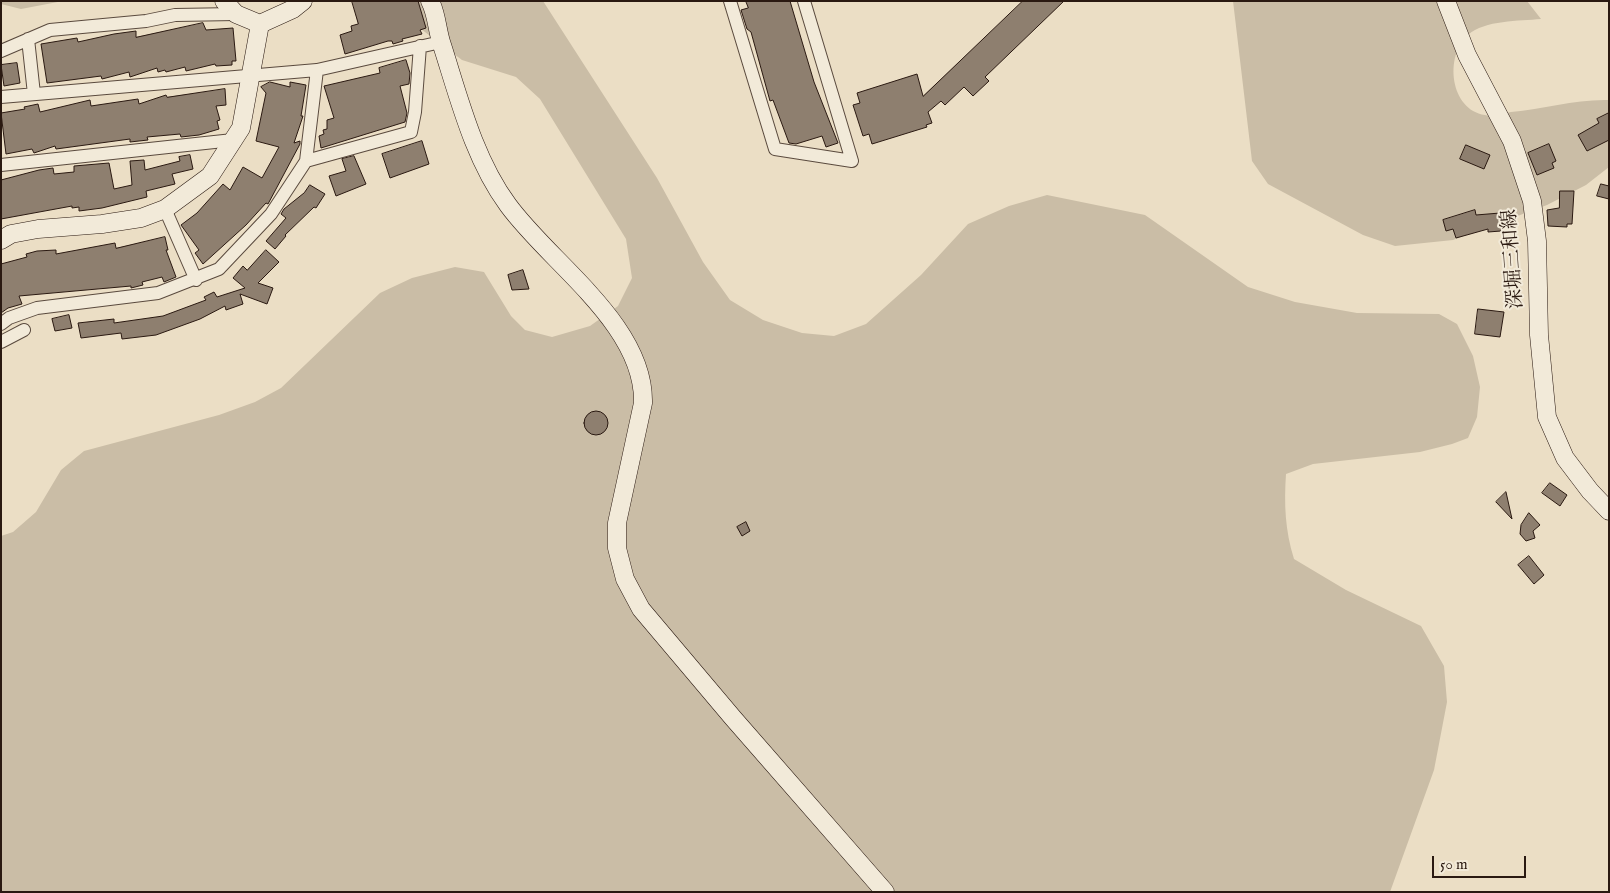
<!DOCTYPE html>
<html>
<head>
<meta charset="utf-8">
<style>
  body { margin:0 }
  #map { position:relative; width:1610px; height:893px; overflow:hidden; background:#ebdec5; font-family:"IM FELL English",serif }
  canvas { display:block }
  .frame { position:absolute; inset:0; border:2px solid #2a1911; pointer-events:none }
  .scale { position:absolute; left:1432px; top:856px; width:94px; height:22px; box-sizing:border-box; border:2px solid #2a1911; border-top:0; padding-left:6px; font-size:15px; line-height:18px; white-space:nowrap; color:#2a1911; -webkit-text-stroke:4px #f2ead9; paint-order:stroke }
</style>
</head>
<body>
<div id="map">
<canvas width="1610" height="893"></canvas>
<div class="frame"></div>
<div class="scale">50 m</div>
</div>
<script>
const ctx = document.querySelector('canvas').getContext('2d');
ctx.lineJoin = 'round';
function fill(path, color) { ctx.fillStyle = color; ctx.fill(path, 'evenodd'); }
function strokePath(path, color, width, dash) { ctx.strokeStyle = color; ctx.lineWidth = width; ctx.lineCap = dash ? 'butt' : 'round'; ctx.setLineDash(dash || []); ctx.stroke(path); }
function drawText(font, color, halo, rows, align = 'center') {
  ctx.font = font + ' "IM FELL English","Noto Serif JP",serif'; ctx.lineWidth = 4; ctx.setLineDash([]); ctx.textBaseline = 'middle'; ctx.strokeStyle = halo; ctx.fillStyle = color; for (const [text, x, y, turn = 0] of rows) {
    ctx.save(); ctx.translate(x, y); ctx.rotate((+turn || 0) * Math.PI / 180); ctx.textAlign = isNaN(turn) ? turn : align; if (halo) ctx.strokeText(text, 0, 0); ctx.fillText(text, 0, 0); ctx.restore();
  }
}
const green = new Path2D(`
  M1 1H63L21 9 1 4Z
  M395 1H543L657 178 703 262 730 300 763 320 802 333 834 336 866 324 921 275 968 224 1009 206 1047 195 1145 215 1248 287 1295 302 1357 313 1439 314 1457 324 1473 356 1480 387 1477 417 1468 438 1452 444 1420 452 1313 464 1286 474C1284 504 1285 530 1294 559L1346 590 1421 626 1444 666 1447 702 1434 770 1390 892H1V536L13 532 36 512 61 470 84 451 219 415 255 402 281 388 380 293 412 278 455 267 484 272 511 316 525 330 552 337 590 326 618 306 632 278 626 239 540 99 516 77 462 60 417 26Z
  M1233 1H1527L1541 19C1519 21 1485 20 1468 35 1444 56 1450 110 1485 115 1492 117 1503 113 1511 112 1544 109 1576 99 1609 100V167L1586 185 1547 205 1453 240 1395 246 1363 235 1268 184 1252 161Z`);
const building = new Path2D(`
  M352 1H418L426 28 420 30 422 34 402 39 403 41 393 44 392 41H388L345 54 340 35 352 31 351 26 358 24Z
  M746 1H790L814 82 838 143 826 147 822 136 796 144 789 143 773 100 770 101 751 32 747 29 741 10 748 8Z
  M1023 1H1064L985 77 989 81 973 96 964 87 945 105 941 101 928 112 932 123 926 125 927 127 872 144 869 134 863 136 853 105 860 103 857 93 917 74 923 96Z
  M203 23 206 30 233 28 236 61H232V65L216 66 215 64 186 71 185 67 166 72 165 70 158 72 157 68 130 77 129 72 102 79 101 76 47 83 41 44 77 38 78 42 114 34 136 31V37Z
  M406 60 410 73 409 84 400 86 407 113 405 122 321 148 319 136 324 134 323 130 327 129V120L334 118 324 86 380 73 379 68Z
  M17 63 20 83 4 86 1 65Z
  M270 82 290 87V82L306 85 301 116H303L294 143 300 141V144L268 204 266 203 246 225 203 264 195 253 199 250 181 225 197 213 223 184 230 190 243 167 262 178 279 147 256 141 266 93 261 87Z
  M225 89 226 105 216 106 220 120 217 121 219 129 199 135 181 137 180 134 147 137 148 140 130 142V139L56 149 55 146 34 153 32 149 6 154 1 113 25 109 24 107 38 104 40 112 90 100 91 106 138 99 139 104 166 95 167 97Z
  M1609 113V140L1587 151 1578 135 1599 123 1597 119Z
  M422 141 429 164 390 178 382 154Z
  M1549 144 1556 161 1552 163 1554 168 1537 175 1528 153Z
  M1466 145 1490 155 1484 169 1460 159Z
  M190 155 193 169 172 174 175 184 146 191 147 197 102 208 79 211V207L72 208V206L1 219V180L39 170 53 168 54 174 74 172V166L109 163 114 189 132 185 130 161 144 160 145 170 180 161 179 157Z
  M354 156 366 184 336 196 329 176 346 171 342 159Z
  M1601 184 1609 186V199L1597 196Z
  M310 185 325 194 316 208 314 207 285 235 286 236 275 249 266 241 286 218 281 214 284 209 304 193Z
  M1560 191H1574L1572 224H1567V227L1548 226 1547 210 1559 208Z
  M1475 210 1476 215 1500 213 1501 231 1488 232V229L1456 238 1453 229 1446 231 1443 220Z
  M165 237 168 250H166L176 277 164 282 162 277 142 282 143 285 131 288V286L19 296 22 304 8 308 1 313V264L27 257 26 254 37 251 56 250V254L115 243 116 248Z
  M266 250 279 262 258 283 273 288 267 304 240 294 243 304 226 310 225 306 200 319 156 335 122 339 121 333 81 338 78 323 114 319V323L163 316 206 300 204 297 214 292 217 297 245 288 233 278 243 266 247 270Z
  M523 270 529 289 512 290 508 275Z
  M1478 309 1504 312 1500 337 1475 334Z
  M69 315 72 328 55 331 52 319Z
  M584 423a12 12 0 1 1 24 0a12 12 0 1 1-24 0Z
  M1550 483 1567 495 1560 506 1542 493Z
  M1506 492 1512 519 1496 502Z
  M1529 513 1540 525 1533 531 1535 538 1526 541 1520 534 1521 525Z
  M746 522 750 531 742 536 737 527Z
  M1529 556 1544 575 1534 584 1518 565Z`);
const street = new Path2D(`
  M730 1 775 149 852 161 804 1
  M28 39 34 94
  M1 51 50 30 146 21 175 15 236 14
  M1 97 317 70 441 42
  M306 161 411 132 415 112 420 46
  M1 165 233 140
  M165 209 196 280
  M1 324 9 318 37 308 158 293 219 269 271 214 306 161 317 70
  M1 342 24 330`);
const secondary = new Path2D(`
  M224 1 236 14 260 24 293 9 303 1
  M430 1C437 14 437 31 442 45 459 98 474 159 508 205 551 264 645 325 643 403L617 523V548L625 579 641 609 733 718 885 892
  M1446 1 1467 55 1512 141 1532 201 1537 241 1539 335 1547 417 1565 458 1590 491 1609 511
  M1 240 11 234 38 229 102 224 141 218 165 209 210 176 241 128 260 24`);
const streetNames = [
  ["深堀三和線",1514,259,-94]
];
fill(green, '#cabda6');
fill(building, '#8e7f6f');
strokePath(building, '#2a1911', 1);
strokePath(street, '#5a4a3e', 14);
strokePath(secondary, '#2a1911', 19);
strokePath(street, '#f2ead9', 12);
strokePath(secondary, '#f2ead9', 18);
drawText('20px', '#2a1911', '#f2ead9', streetNames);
</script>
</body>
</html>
